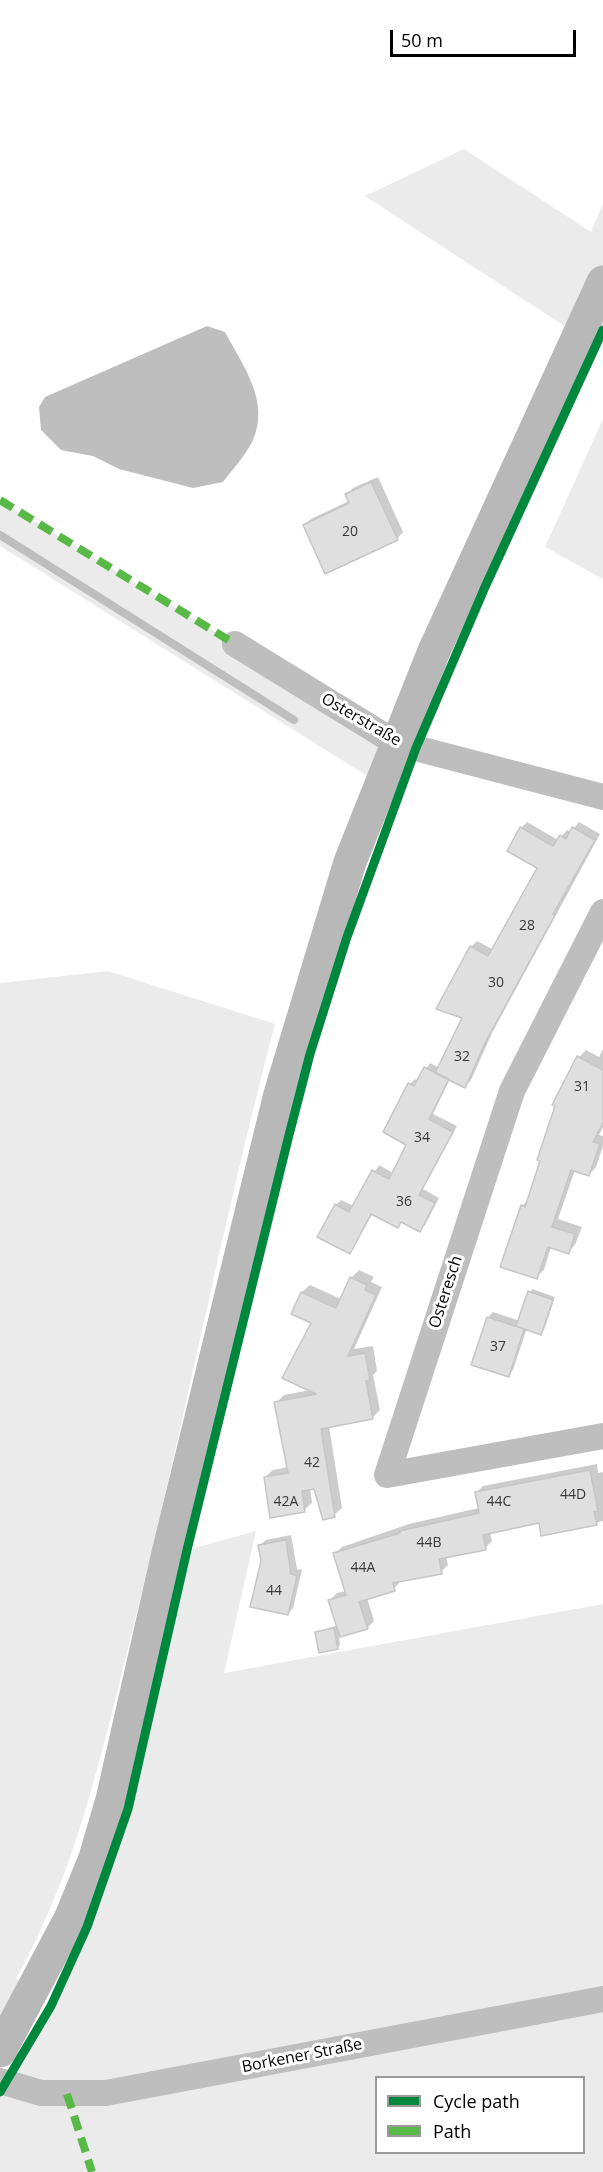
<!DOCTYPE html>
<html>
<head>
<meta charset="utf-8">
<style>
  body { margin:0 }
  #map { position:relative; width:603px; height:2172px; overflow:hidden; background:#fff; font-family:"Open Sans",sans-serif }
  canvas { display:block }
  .legend { position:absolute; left:375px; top:2076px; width:210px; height:78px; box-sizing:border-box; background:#fff; border:2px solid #999; margin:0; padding:8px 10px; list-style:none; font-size:18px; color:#000 }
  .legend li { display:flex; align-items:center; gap:12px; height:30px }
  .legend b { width:30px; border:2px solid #999 }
  .scale { position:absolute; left:390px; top:30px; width:186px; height:27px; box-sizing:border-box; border:3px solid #000; border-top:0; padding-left:8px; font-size:18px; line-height:21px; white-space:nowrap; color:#000; -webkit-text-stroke:4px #fff; paint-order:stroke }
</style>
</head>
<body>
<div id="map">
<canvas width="603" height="2172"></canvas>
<ul class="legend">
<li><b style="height:8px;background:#00873e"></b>Cycle path</li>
<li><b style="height:8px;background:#58b947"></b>Path</li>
</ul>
<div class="scale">50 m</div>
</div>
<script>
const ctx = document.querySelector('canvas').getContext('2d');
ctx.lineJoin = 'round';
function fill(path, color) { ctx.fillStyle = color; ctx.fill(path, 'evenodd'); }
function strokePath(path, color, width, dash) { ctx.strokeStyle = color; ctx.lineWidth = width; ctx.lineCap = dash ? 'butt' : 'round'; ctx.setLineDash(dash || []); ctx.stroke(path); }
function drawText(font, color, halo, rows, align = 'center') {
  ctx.font = font + ' "Open Sans",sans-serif'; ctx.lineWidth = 6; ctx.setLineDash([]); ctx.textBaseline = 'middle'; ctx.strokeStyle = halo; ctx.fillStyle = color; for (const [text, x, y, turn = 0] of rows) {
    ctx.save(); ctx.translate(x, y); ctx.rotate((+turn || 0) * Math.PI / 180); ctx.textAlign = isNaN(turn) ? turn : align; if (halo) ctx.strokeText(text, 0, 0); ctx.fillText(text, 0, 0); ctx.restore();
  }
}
const green = new Path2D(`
  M464 149 591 232 603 204V282L578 335 365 196Z
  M603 419V579L545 547Z
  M0 500 396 743 380 784 0 546Z
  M108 971 275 1024C221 1228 182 1436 130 1640 100 1760 76 1870 16 1979L27 1986 0 2033V983Z
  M256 1531 224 1673 603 1604V2172H0V2092L51 2006 87 1927 112 1861 128 1809 187 1550ZM376 2078H584V2152H376Z`);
const water = new Path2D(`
  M207 326 225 332C243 366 270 401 253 440 246 455 233 469 223 482L193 488 119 469 93 456 61 450 41 430 39 407 45 397Z`);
const shadow = new Path2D(`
  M378 477 403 532 397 539 304 525 311 519 349 501 347 495 353 488Z
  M527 822 558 840 567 830 571 832 579 822 600 834 492 1033 471 1080 465 1086 450 1079 433 1114 457 1126 423 1189 439 1198 425 1225 419 1230 403 1221 398 1226 373 1213 350 1253 336 1205 341 1200 354 1206 379 1165 393 1173 408 1144 410 1084 415 1079 418 1081 430 1063 440 1068 464 1017 471 947 477 941 494 950 539 868 521 828Z
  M603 1049V1127L599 1135 603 1136V1146L596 1167 589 1175 575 1170 558 1219 582 1227 575 1245 568 1252 551 1247 544 1270 536 1277 522 1206 528 1200 579 1057 586 1050 599 1057Z
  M359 1270 374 1277 371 1282 382 1287 354 1349 373 1346 377 1371 373 1375 380 1410 372 1418 329 1426 342 1508 334 1515 315 1487 310 1488 312 1503 304 1510 265 1477 273 1470 288 1467 276 1403 284 1395 310 1390 313 1323 293 1314 302 1292 310 1285 341 1299 351 1278Z
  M532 1289 555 1297 544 1330 541 1333 527 1328 513 1370 508 1376 488 1317 493 1312 520 1321Z
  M597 1464 598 1473 603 1472V1521L543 1534 540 1521 490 1532 492 1541 485 1548 446 1556 448 1565 441 1572 401 1580 394 1589 367 1598 374 1621 367 1628 339 1636 340 1645 337 1648 316 1632 338 1625 330 1600 337 1593 346 1591 335 1554 342 1547 409 1524 479 1508 476 1493 483 1486Z
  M291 1535 297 1569 302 1570 293 1608 288 1614 262 1561 260 1545 266 1540Z`);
const stream = new Path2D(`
  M0 535 294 720`);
const building = new Path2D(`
  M371 482 398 540 325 574 303 525 349 503 345 494Z
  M520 827 553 846 560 835 566 839 572 827 595 840 553 914 555 915 486 1041 465 1088 435 1073 462 1018 436 1009 470 946 488 956 537 868 507 851Z
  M577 1056 603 1070V1123L593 1142 600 1144 589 1176 571 1170 552 1227 575 1234 569 1254 548 1247 537 1279 500 1267 521 1205 525 1207 540 1161 537 1160 555 1106 552 1105Z
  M424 1067 449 1079 429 1119 453 1132 419 1195 435 1203 420 1232 401 1222 398 1228 371 1214 350 1254 317 1237 335 1204 349 1212 372 1170 389 1179 406 1145 383 1132 408 1083 414 1086Z
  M350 1277 367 1285 365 1290 376 1295 348 1356 365 1353 370 1380 366 1381 373 1419 321 1429 335 1517 323 1520 314 1489 302 1491 305 1512 270 1518 264 1477 288 1473 274 1402 316 1394 282 1378 311 1323 291 1314 301 1292 336 1308Z
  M528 1291 553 1300 541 1335 516 1326Z
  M487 1317 524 1329 509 1377 471 1365Z
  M590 1470 598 1511 594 1512 597 1525 541 1536 539 1523 483 1535 486 1550 439 1559 442 1574 393 1583 395 1591 359 1602 368 1629 340 1637 328 1600 346 1595 333 1553 400 1533V1531L479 1513 475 1492Z
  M286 1540 291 1574 297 1576 288 1615 250 1607 261 1561 258 1545Z
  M334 1628 338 1649 319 1653 315 1632Z`);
const street = new Path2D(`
  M235 644 396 743 603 797
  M603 912 512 1091 387 1475 603 1436
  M0 2081 41 2093H106L603 1999`);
const secondary = new Path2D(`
  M0 2051 71 1917 95 1858 112 1800 168 1553 280 1094 350 862 434 651 603 282`);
const quiet = new Path2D(`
  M0 500 235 644
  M67 2094 92 2172`);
const cycleway = new Path2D(`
  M0 2092 51 2006 87 1927 128 1809 187 1550 288 1139 310 1054 347 937 416 748 485 587 603 330`);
const numberNames = [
  ["20",350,532],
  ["28",527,926],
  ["30",496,983],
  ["32",462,1057],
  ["31",582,1087],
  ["34",422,1138],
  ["36",404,1202],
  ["37",498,1347],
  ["42",312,1463],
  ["44D",573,1495],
  ["42A",286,1502],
  ["44C",499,1502],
  ["44B",429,1543],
  ["44A",363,1568],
  ["44",274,1591]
];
const streetNames = [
  ["Osterstraße",361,720,30],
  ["Osteresch",446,1292,-72],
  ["Borkener Straße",302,2056,-11]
];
fill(green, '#ebebeb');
fill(water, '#bebebe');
fill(shadow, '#0003');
strokePath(stream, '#bebebe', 8);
fill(building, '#dfdfdf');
strokePath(building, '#c6c6c6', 1.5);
strokePath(street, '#bebebe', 26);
strokePath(secondary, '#b8b8b8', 33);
strokePath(quiet, '#58b947', 8, [15, 8]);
strokePath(cycleway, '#00873e', 9);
drawText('14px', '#383838', null, numberNames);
drawText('16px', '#000', '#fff', streetNames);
</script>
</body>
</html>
